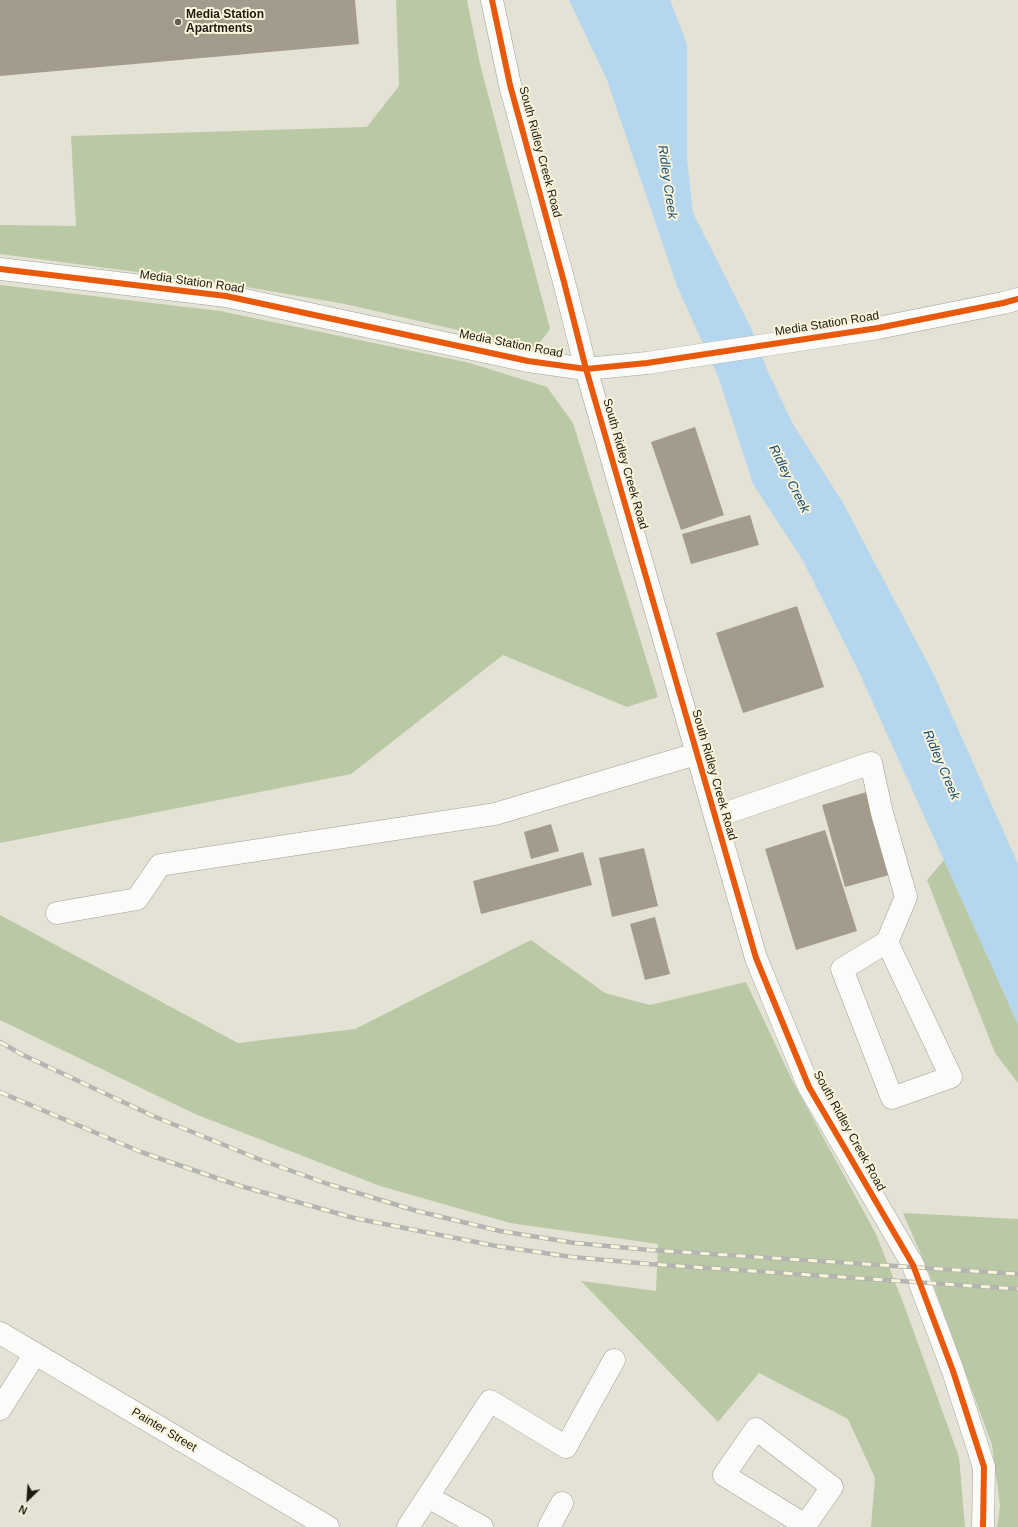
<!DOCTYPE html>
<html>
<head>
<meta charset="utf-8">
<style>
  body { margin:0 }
  #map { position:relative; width:1018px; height:1527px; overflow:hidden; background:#e4e2d4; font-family:Helvetica,sans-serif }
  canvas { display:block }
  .north { position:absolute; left:8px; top:1479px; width:40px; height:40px; -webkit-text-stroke:3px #f9f4da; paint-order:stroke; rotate:205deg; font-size:11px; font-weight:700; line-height:16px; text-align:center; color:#1c1a11 }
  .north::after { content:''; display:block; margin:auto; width:14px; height:18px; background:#1c1a11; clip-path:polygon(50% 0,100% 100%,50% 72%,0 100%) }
</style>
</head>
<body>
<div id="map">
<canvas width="1018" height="1527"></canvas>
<div class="north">N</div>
</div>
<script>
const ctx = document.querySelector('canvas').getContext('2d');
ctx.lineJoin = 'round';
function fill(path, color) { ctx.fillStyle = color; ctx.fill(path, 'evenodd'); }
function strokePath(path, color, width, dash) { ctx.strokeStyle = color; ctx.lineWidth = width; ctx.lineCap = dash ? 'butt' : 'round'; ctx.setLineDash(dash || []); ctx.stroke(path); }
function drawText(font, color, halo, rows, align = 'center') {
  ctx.font = font + ' Helvetica,sans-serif'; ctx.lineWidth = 4; ctx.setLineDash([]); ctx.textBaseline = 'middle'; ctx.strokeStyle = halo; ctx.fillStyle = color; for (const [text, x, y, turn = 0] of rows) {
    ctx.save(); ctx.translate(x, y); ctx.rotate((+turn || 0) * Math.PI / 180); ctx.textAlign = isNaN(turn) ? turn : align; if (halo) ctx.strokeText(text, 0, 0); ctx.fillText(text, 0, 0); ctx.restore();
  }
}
const forest = new Path2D(`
  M396 0H467L480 64 550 329 536 348 345 304 229 284 0 254V225L76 226 71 136 367 127 399 86Z
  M0 285 220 311 470 363 547 387 573 423 658 697 627 707 503 655 351 774 0 843Z
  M944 860 1018 1024V1083L995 1053 927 880Z
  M0 915 238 1043 355 1029 531 940 605 993 650 1005 746 982 793 1082 876 1234 904 1305 959 1457 965 1527H871L875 1478 848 1419 759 1373 718 1422 581 1281 656 1291 658 1244 510 1223 380 1186 195 1114 0 1020Z
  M903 1213 1018 1219V1527H997L1000 1506 992 1445 929 1273Z`);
const water = new Path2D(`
  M569 0H670L687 44V159L693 213 751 328 768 372 793 424 843 503 933 673 1018 864V1024L859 672 802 559 753 484 719 379 677 286 607 80Z`);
const building = new Path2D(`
  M0 0H355L359 44 0 76Z
  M695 427 724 515 681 530 651 442Z
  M750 515 759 545 691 564 682 534Z
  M797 606 824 687 743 713 716 633Z
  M870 791 893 874 845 887 822 805Z
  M551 824 559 851 531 859 524 832Z
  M825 830 857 931 796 950 765 849Z
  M644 848 658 906 612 917 599 858Z
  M583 852 592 885 481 914 473 881Z
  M655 917 670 974 645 980 630 924Z`);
const minor = new Path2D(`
  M492 0 510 85 564 282 586 369 756 958 809 1087 913 1265 953 1371 984 1467 983 1527
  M0 269 226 296 528 361 586 369 647 363 878 328 1003 303 1018 299
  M715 817 871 763 882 813 906 897 887 942 951 1077 892 1098 842 969 887 942
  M57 913 137 899 160 865 495 814 696 754
  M0 1333 328 1527
  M0 1409 35 1354
  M428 1497 482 1527
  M408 1527 490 1401 566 1447 614 1360
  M549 1527 562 1503
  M804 1527 832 1487 756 1429 724 1475 805 1525`);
const rail = new Path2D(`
  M0 1042 23 1055 153 1116 261 1160 328 1184 417 1211 500 1231 575 1243 650 1250 1018 1274
  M0 1092 141 1152 237 1185 354 1218 496 1246 572 1257 649 1264 1018 1289`);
const cycleway = new Path2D(`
  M492 0 510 85 564 282 586 369 756 958 809 1087 913 1265 953 1371 984 1467 983 1527
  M0 269 226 296 528 361 586 369 647 363 878 328 1003 303 1018 299`);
const markers = [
  [178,22,4,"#626055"]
];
const poiNames = [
  ["Media Station",186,15],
  ["Apartments",186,29]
];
const streetNames = [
  ["South Ridley Creek Road",540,152,75],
  ["Media Station Road",192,282,8],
  ["Media Station Road",827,324,-9],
  ["Media Station Road",511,344,11],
  ["South Ridley Creek Road",625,464,74],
  ["South Ridley Creek Road",714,775,74],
  ["South Ridley Creek Road",849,1131,61],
  ["Painter Street",164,1430,31]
];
const waterNames = [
  ["Ridley Creek",667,182,82],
  ["Ridley Creek",789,479,63],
  ["Ridley Creek",941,765,67]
];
fill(forest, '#b9c9a6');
fill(water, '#b4d6ef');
fill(building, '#a39c8c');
strokePath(minor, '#a19f95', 23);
strokePath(minor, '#fbfbf9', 22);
strokePath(rail, '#b4b4b1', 4.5);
strokePath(rail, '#f9f4da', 3, [9]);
strokePath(cycleway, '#e8590c', 6);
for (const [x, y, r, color] of markers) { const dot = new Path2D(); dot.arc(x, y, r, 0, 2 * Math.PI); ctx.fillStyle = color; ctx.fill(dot); strokePath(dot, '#f9f4da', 1.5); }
drawText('bold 12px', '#1c1a11', '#f9f4da', poiNames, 'left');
drawText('12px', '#1c1a11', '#f9f4da', streetNames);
drawText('italic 13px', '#134b73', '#f9f4da', waterNames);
</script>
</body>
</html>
